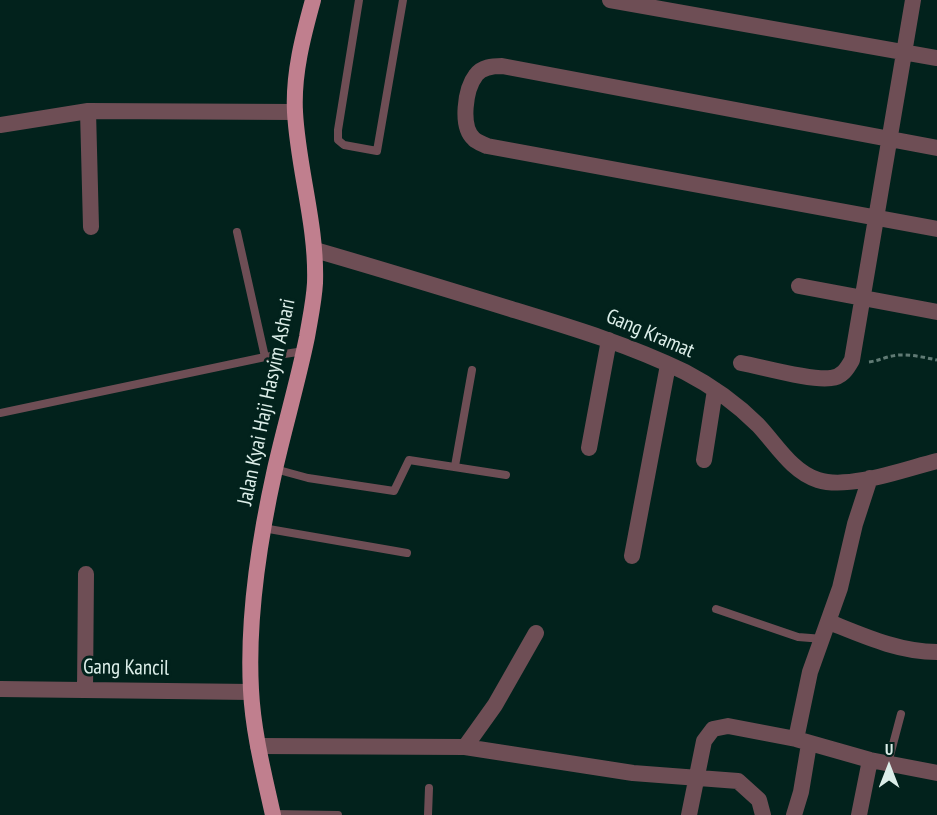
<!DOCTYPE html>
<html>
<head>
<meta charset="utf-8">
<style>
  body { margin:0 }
  #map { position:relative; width:937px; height:815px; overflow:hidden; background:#02221c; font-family:"PT Sans Narrow",sans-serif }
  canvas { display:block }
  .north { position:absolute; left:859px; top:737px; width:60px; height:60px; -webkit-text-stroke:4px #02221c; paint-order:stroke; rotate:0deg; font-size:16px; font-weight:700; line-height:24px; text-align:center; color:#dceee9 }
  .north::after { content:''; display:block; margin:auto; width:21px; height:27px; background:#dceee9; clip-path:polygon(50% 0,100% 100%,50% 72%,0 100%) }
</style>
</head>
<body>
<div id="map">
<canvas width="937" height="815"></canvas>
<div class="north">U</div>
</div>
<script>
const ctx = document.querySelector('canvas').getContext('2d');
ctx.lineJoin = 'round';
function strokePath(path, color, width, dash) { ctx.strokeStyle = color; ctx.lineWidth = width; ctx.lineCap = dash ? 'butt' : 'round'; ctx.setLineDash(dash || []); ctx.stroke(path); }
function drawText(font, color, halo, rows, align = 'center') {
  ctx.font = font + ' "PT Sans Narrow",sans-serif'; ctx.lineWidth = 6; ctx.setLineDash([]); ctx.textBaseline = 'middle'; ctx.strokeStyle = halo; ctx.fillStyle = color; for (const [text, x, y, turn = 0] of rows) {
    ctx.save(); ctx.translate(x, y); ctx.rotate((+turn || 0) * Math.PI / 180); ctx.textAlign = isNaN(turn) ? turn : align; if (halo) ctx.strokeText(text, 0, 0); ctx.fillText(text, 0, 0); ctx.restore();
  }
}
const path = new Path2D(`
  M869 362C876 361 881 359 888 357 904 352 921 357 937 360`);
const service = new Path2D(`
  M359 0 338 130V140L344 145 377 151 403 0
  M237 232 265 357
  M0 413 265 357 304 351
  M455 466 472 370
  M275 469 308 478 394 491 409 460 506 475
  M263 528 407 553
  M716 609 798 637 823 639
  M888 763 901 714
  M273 814 338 815
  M428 815 429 788`);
const minor = new Path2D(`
  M610 0 937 58
  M88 111 91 227
  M0 125 88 111 295 112
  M937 148 502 66C492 66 482 67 476 75 465 89 460 127 474 139 477 142 483 144 487 146L937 229
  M315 250C381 269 446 289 511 309 570 327 630 345 685 372 712 386 737 404 758 425 776 444 792 472 818 480 849 490 905 469 937 461
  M799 286 937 312
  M741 363C763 367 811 381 831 378 842 377 847 369 852 360L913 0
  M589 448 609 340
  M704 460 715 390
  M632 556 668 365
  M829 622C864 636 899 652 937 652
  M0 689 251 692
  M85 690 86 574
  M796 739 810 672 840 588 855 524 870 478
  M258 746 465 747 633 773 738 781 759 800 763 815
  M465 747 495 705 536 633
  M689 815 704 741 713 729 728 726 796 739 870 760 937 773
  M794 815 801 792 809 744
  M859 815 870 760`);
const primary = new Path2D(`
  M273 815C264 774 253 732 251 690 247 617 259 541 275 469 285 425 298 381 307 337 310 319 314 301 315 283 317 225 298 169 295 112 293 74 303 36 313 0`);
const streetNames = [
  ["Gang Kramat",650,334,23],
  ["Jalan Kyai Haji Hasyim Ashari",267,402,-78],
  ["Gang Kancil",126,668,1]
];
strokePath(path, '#607a74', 3, [4.5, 3]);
strokePath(service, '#6e4e55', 8);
strokePath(minor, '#6e4e55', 16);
strokePath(primary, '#c07f8e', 16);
drawText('21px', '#dceee9', '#02221c', streetNames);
</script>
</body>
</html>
